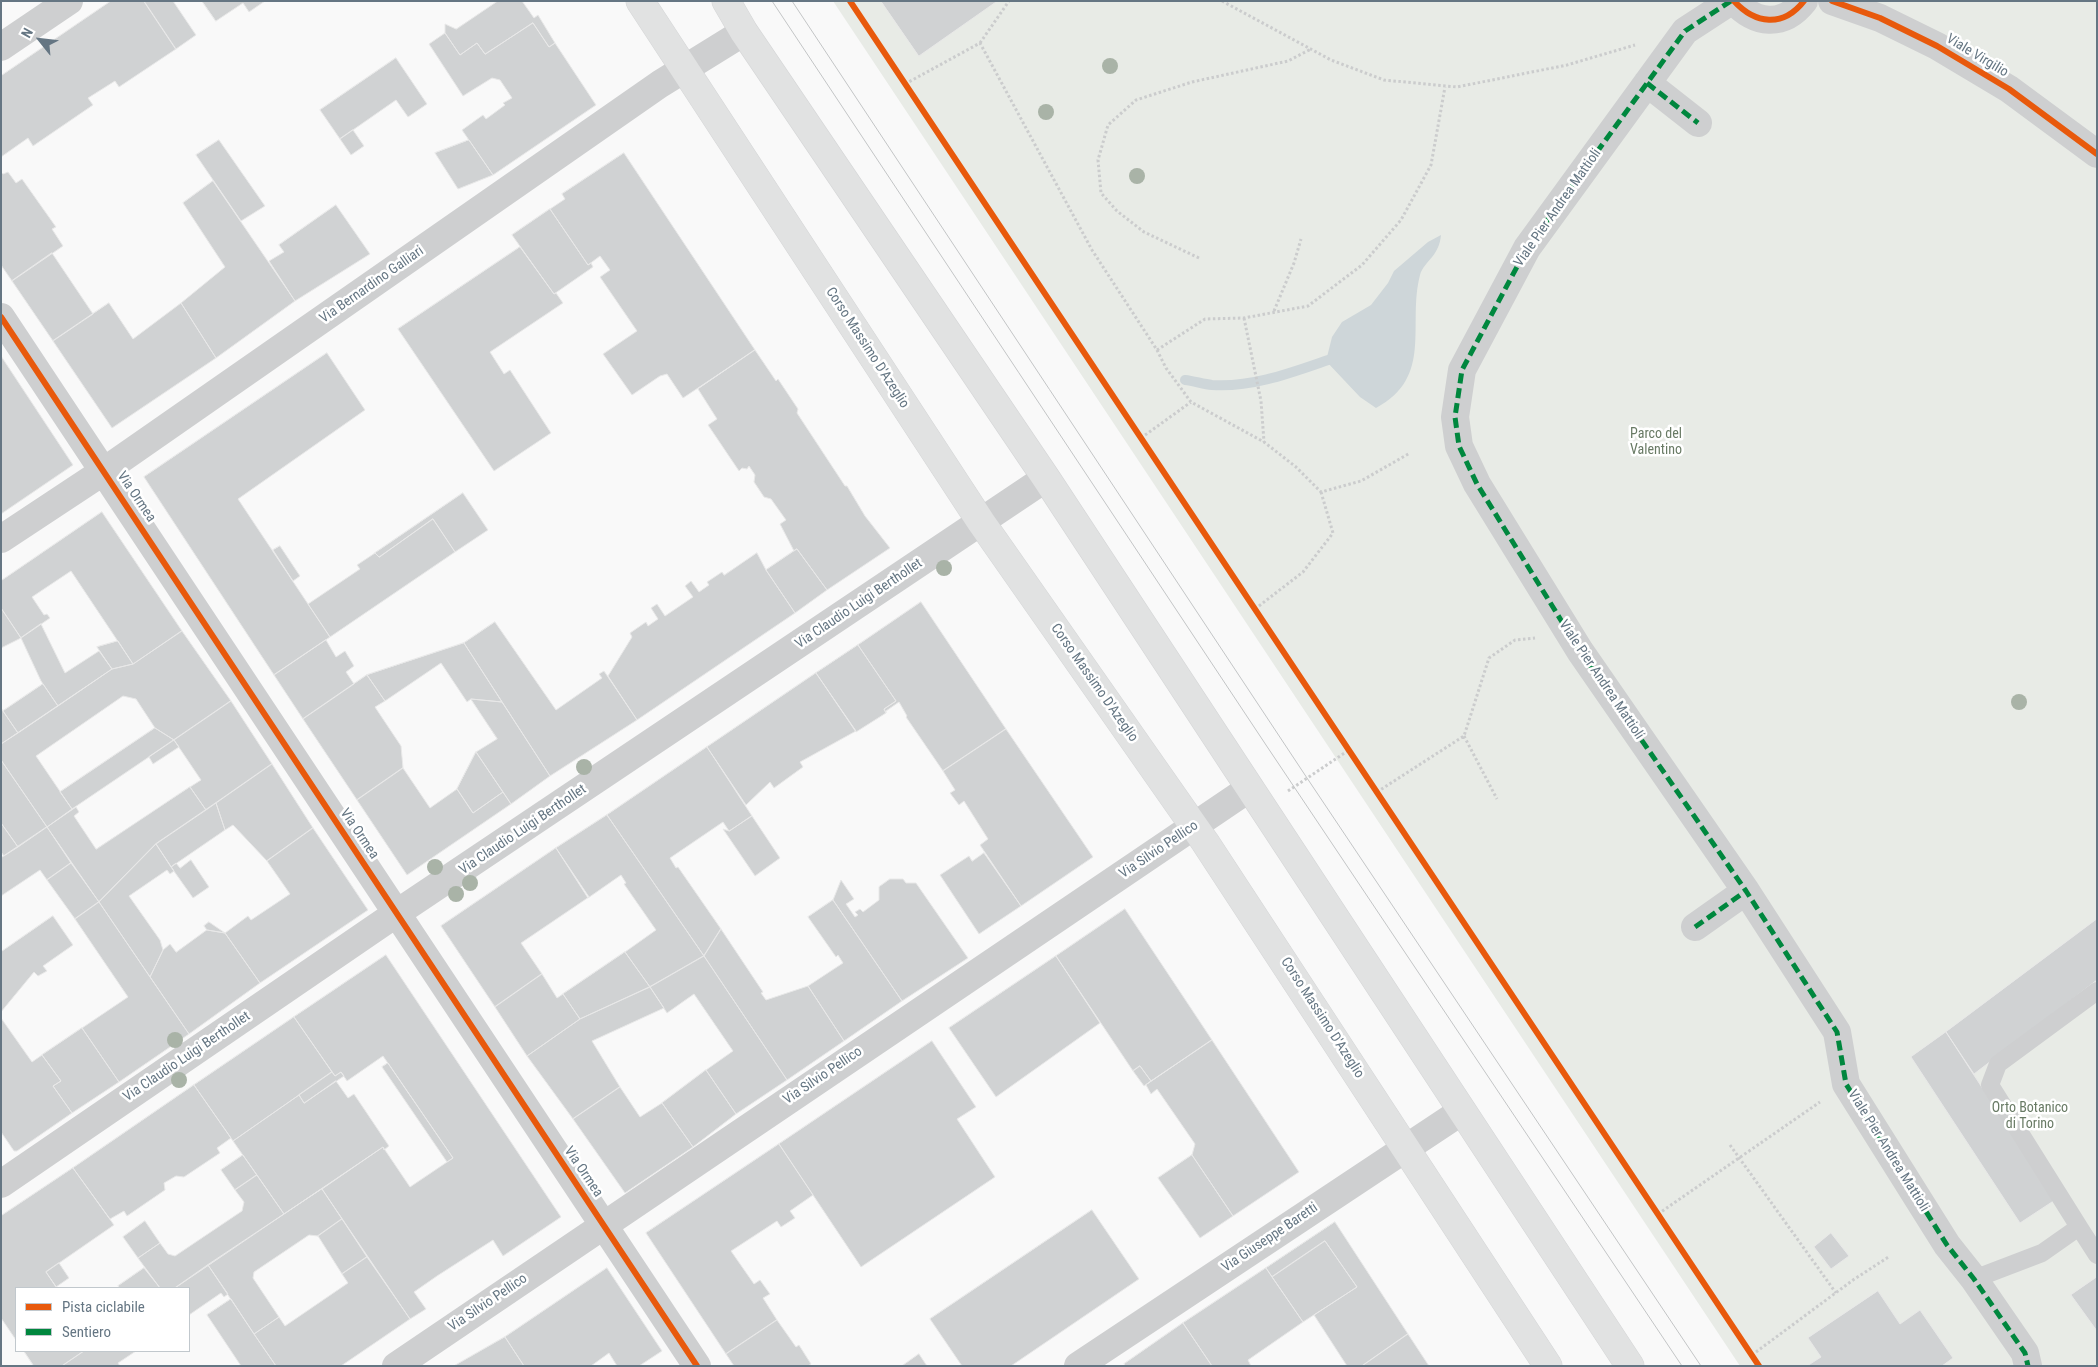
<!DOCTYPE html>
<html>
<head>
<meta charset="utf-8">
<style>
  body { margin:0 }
  #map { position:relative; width:2098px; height:1367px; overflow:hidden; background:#f9f9f9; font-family:"Roboto Condensed",sans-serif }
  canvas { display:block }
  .frame { position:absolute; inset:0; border:2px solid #657683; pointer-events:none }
  .legend { position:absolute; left:15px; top:1287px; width:175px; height:65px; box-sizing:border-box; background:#fff; border:1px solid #c1c8cd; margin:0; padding:6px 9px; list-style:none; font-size:15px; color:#657683 }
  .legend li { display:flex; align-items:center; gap:10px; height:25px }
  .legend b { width:25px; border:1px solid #c1c8cd }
  .north { position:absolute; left:15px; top:15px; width:50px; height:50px; -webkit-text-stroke:4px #fff; paint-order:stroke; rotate:299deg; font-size:14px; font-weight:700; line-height:20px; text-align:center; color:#657683 }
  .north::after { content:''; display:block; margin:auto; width:18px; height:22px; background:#657683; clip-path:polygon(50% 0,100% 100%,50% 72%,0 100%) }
</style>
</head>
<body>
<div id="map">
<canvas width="2098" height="1367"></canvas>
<div class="frame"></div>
<ul class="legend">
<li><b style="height:6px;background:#e8590c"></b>Pista ciclabile</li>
<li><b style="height:6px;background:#00873e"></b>Sentiero</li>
</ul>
<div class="north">N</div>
</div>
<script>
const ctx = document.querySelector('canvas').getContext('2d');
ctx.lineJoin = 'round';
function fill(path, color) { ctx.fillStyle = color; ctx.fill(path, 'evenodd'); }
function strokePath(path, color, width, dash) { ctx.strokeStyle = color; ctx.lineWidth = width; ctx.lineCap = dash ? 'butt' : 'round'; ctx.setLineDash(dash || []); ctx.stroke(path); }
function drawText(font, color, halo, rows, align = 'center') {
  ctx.font = font + ' "Roboto Condensed",sans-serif'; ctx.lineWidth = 5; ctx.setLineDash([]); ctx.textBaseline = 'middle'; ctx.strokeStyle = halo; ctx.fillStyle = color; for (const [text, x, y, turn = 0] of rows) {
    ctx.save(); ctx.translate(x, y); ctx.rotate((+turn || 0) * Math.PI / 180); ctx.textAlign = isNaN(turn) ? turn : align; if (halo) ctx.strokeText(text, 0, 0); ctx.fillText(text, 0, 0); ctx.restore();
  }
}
const green = new Path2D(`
  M833 1H2097V1366H1740Z`);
const water = new Path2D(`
  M1441 235C1439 257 1424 261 1420 275 1407 325 1434 377 1376 408L1360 397 1326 361 1332 337 1342 322 1371 305 1388 283 1394 271 1428 242Z`);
const stream = new Path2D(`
  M1185 380C1194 381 1203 384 1212 385 1255 388 1298 370 1337 357`);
const building = new Path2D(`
  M111 1H144L176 49 119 87 115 81 88 98 93 105 33 146 28 138 1 157V76Z
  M144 1H173L196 35 176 49Z
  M202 1H265L249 12 243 3 216 21Z
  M498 1H522L534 18 538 15 555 43 549 47 533 23 485 54 477 43 460 55 445 33V24L456 29Z
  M881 1H995L996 2 919 56Z
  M533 23 549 47 555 43 596 105 493 175 462 130 483 115 486 119 505 105 503 103 512 98 500 80 492 78 463 96 429 44 445 33 460 55 477 43 485 54Z
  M396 58 427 104 408 117 396 100 340 139 320 110Z
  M353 130 364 146 351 155 340 139Z
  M219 140 265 206 241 221 196 155Z
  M469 140 493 175 458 189 435 153Z
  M624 153 755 350 683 398 667 374 660 376 632 395 603 354 637 331 600 277 610 270 600 256 588 265 550 209 565 199 562 194Z
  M1 172 3 174 8 172 16 183 22 179 56 227 52 229 63 246 12 281 1 265Z
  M213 181 295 301 216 358 181 303 225 267 183 203Z
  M336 205 370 254 295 301 269 261 284 252 279 245Z
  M550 209 588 265 591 263 593 267 554 294 512 235Z
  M520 247 554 294 556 293 563 303 490 352 504 374 510 370 551 433 494 471 398 329Z
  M52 253 93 314 53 341 12 281Z
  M109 303 133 339 181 303 216 358 112 428 53 341Z
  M755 350 776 381 778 379 798 409 797 413 845 486H847L865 516 890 548 827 590 797 549 794 551 780 524 786 520 771 499 764 497 754 482 755 475 749 466 747 469 742 468 739 471 708 425 717 419 698 389Z
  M327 353 365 410 238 499 330 637 274 675 144 477Z
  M1 356 73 465 1 514Z
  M463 493 488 530 455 552 433 519 379 557 375 553Z
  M102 512 182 631 133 664 71 571 32 597 44 615 47 614 50 618 21 638 1 608V581Z
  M433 519 455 552 330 637 308 604 360 569 357 565 375 553 379 557Z
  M280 546 300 576 293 581 273 550Z
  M797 549 827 590 795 613 766 570Z
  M757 553 766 570 795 613 637 720 608 676 632 637 630 633 646 622 648 626 658 619 651 608 657 604 665 616 693 597 685 586 691 581 699 592 709 585 707 582 722 572 724 575Z
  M921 602 1006 729 943 771 906 717 907 716 899 702 886 711V713L884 709 896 701 858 645Z
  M1 608 21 638 1 648Z
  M495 622 556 710 602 678 599 674 604 671 637 720 550 776 464 643Z
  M41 624 65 673 99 651 112 669 58 706 41 681 21 638Z
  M182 631 231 701 174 740 155 728 136 699 123 696 36 756 72 809 47 827 1 760V744L112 669 133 664Z
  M326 640 336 657 345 651 354 666 346 672 354 684 303 719 274 675Z
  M118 641 133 664 112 669 97 647Z
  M464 643 502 702 471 699 467 702 441 663 385 701 367 675Z
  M858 645 896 701 884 709 886 713 856 732 816 673Z
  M816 673 856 731 800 762 803 767 774 788 770 782 746 805 707 747Z
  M367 675 385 701 375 707 401 746 403 768 357 800 303 719Z
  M43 684 58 706 18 733 3 711Z
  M471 699 502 702 550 776 511 804 476 752 497 739Z
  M231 701 272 764 206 810 190 787 201 780 174 740Z
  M1 708 18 733 1 744Z
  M155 728 174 740 72 809 60 792Z
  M1006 729 1093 857 1021 906 980 845 988 839 964 801 959 805 950 793 955 790 943 771Z
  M174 740 179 747 153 764 149 757Z
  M707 747 752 816 729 831 723 822 670 858 676 868 678 867 721 929 704 956 607 815Z
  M476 752 503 792 473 813 457 789Z
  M1 760 47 827 18 847 1 823Z
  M272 764 313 828 267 861 233 825 225 830 216 803Z
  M403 768 430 808 457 789 473 813 503 792 511 804 407 875 357 800Z
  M190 787 206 810 156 844 99 902 47 827 76 807 79 812 74 816 96 849Z
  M216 803 225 830 171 867 156 844Z
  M607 815 704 956 650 987 625 952 656 930 624 884 626 883 621 875 588 898 556 848Z
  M752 816 780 858 755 876 723 829 729 831Z
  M1 823 18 847 4 856 1 852Z
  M47 827 71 863 47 880 40 870 1 896V858Z
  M313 828 368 910 260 983 225 933 248 916 251 920 290 894 267 861Z
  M156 844 174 871 170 874 167 870 129 896 160 940 163 950 150 977 99 902Z
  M556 848 589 897 521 943 542 974 495 1007 441 926Z
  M984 853 1021 906 979 934 940 875 969 856 972 861Z
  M191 860 209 887 193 898 171 867 176 863 180 868Z
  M71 863 99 902 75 919 47 880Z
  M890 879H903L906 883H916L968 958 902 1001 833 900 841 880 854 899 846 904 855 917 858 915 855 912 860 909 863 912 879 900V887Z
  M833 900 902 1001 844 1041 808 986 843 963 838 955 836 957 808 917Z
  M99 902 189 1034 119 1082 82 1028 128 997 75 919Z
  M1125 909 1212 1040 1151 1081 1140 1066 1133 1071 1056 956Z
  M53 916 73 945 43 966 47 971 38 976 34 972 1 1012V952Z
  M2097 919V980L1974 1074 1946 1032Z
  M209 922 225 933 207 930 204 926Z
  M721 929 763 992 761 993 766 1000 808 986 844 1041 787 1080 704 956Z
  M207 930 225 933 260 983 189 1034 150 977 163 950 170 944 176 952Z
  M625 952 650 987 580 1019 563 994Z
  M386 955 561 1217 503 1256 493 1240 437 1276 414 1292 426 1309 410 1319 322 1189 383 1147 410 1187 453 1158 383 1056 347 1081 341 1072 335 1076 294 1017Z
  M704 956 787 1080 736 1114 706 1070 733 1051 694 994 667 1013 650 987Z
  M1056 956 1100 1023 996 1097 949 1028Z
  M542 974 557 998 563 994 580 1019 527 1056 495 1007Z
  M650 987 664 1008 592 1041 620 1087 573 1119 527 1056 580 1019Z
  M294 1017 332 1072 233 1141 194 1085Z
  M1 1018 32 1062 42 1055 61 1081 53 1086 72 1113 17 1151H14L1 1132Z
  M82 1028 119 1082 72 1113 53 1086 61 1081 42 1055Z
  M1946 1032 2055 1200 2020 1223 1911 1057Z
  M1212 1040 1299 1172 1233 1216 1192 1155 1195 1144 1157 1089 1151 1094 1146 1085Z
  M932 1041 976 1107 957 1119 995 1177 861 1267 779 1144Z
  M388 1063 453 1158 447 1162 382 1067Z
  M1140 1066 1151 1081 1144 1086 1133 1071Z
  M706 1070 736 1114 693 1147 662 1103Z
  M332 1072 335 1076 341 1072 344 1076 304 1103 299 1095Z
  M336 1081 348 1098 354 1094 389 1146 384 1150 383 1147 284 1214 233 1141 299 1095 304 1103Z
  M194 1085 231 1138 217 1148 220 1153 184 1177 176 1176 164 1183 165 1190 127 1216 124 1211 110 1219 73 1168Z
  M620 1087 640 1117 662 1103 693 1147 625 1193 573 1119Z
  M779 1144 813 1195 790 1211 795 1218 781 1227 777 1221 731 1251 754 1284 760 1280 770 1294 763 1298 777 1320 726 1354 646 1233Z
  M243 1155 257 1175 235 1190 221 1170Z
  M1192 1155 1233 1216 1200 1238 1158 1178Z
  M73 1168 114 1225 46 1272 57 1288H16V1340L1 1318V1216Z
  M257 1175 284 1214 175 1288H160L138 1258 160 1243 168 1254 175 1256 242 1211 244 1202 235 1190Z
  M322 1189 342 1219 318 1236 309 1235 254 1272 253 1278 279 1317 254 1334 208 1265Z
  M1092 1210 1139 1279 1011 1366H962L930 1319Z
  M342 1219 367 1257 342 1274 318 1236Z
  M145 1221 160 1243 138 1258 123 1237Z
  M1335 1222 1408 1334 1362 1366H1347L1314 1315 1357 1287 1325 1241 1272 1277 1266 1268Z
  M1831 1233 1849 1256 1831 1269 1814 1247Z
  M1325 1241 1357 1287 1303 1322 1272 1277Z
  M367 1257 410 1319 341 1366H276L254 1334 279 1317 285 1326 348 1283 342 1274Z
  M59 1263 69 1278 56 1287 46 1272Z
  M208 1265 228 1294 224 1297 221 1293 189 1315V1288H175Z
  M144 1268 160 1288H120L118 1286Z
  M607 1268 662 1351 639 1366H617L609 1353 591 1366H524L505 1337Z
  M1266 1268 1303 1322 1248 1360 1251 1366H1212L1183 1323Z
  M2097 1277V1331L2071 1295Z
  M1878 1291 1900 1324 1920 1310 1953 1358 1942 1366H1807L1821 1357 1808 1338Z
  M231 1299 254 1334 276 1366H241L207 1315Z
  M777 1320 796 1347 799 1345 811 1364 808 1366H734L726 1354Z
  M1183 1323 1212 1366H1126L1124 1364Z
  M1408 1334 1429 1366H1362Z
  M505 1337 524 1366H454Z
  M24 1351H84L62 1366H34Z
  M84 1351H136L118 1363 120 1366H62Z
  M919 1354 927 1366H902Z`);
const path = new Path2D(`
  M1222 1 1331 60 1384 80 1457 87 1567 65 1635 45
  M980 43 1009 1
  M905 84 980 43 1092 250 1157 350 1166 368 1191 402 1264 442 1296 467 1321 492 1361 481 1410 453
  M1199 258 1144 232 1117 211 1101 193 1098 160 1108 125 1136 100 1192 82 1288 61 1311 49
  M1274 311 1294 263 1301 239
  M1244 318 1261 401 1264 442
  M1157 350 1205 319 1244 318 1308 306 1362 265 1401 220 1431 165 1445 87
  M1141 438 1191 402
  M1255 609 1303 572 1333 533 1321 492
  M1464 736 1497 799
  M1288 791 1349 750
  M1377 792 1464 736 1489 658 1515 640 1535 638
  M1730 1145 1836 1293
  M1658 1214 1820 1102
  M1752 1355 1853 1280 1890 1256`);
const lane = new Path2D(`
  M2079 1227 2097 1255
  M1974 1279 2042 1253 2079 1227 1990 1085 1998 1064 2097 991`);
const street = new Path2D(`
  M1731 1 1685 31 1527 248 1462 370 1455 417 1459 446 1477 484 1580 651 1746 891 1837 1032 1846 1084 1947 1245 1974 1279 2025 1353 2028 1366
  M1734 1C1755 24 1783 28 1804 1
  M1832 1 1880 18 1937 46 2009 89 2097 154
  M1 47 69 1
  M1647 83 1698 123
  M1 317 697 1366
  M1 539 104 471 660 84 744 32
  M1695 927 1746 891
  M1 1184 397 913 1046 478
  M396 1366 1250 788
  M1078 1366 1462 1111`);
const primary = new Path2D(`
  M640 1 981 522 1205 842 1548 1366
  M726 1 744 32 1046 478 1630 1366`);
const tram = new Path2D(`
  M772 1 1266 745 1682 1366
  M792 1 1307 778 1701 1366`);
const quiet = new Path2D(`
  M1731 1 1685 31 1527 248 1462 370 1455 417 1459 446 1477 484 1580 651 1746 891 1837 1032 1846 1084 1947 1245 1974 1279 2025 1353 2028 1366
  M1647 83 1698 123
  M1695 927 1746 891`);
const cycleway = new Path2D(`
  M850 1 1759 1366
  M1734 1C1755 24 1783 28 1804 1
  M1832 1 1880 18 1937 46 2009 89 2097 154
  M1 317 697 1366`);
const trees = [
  [1110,66],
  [1046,112],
  [1137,176],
  [944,568],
  [2019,702],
  [584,767],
  [435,867],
  [470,883],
  [456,894],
  [175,1040],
  [179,1080]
];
const streetNames = [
  ["Viale Virgilio",1977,56,31],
  ["Viale Pier Andrea Mattioli",1558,208,-55],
  ["Via Bernardino Galliari",372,285,-35],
  ["Corso Massimo D'Azeglio",867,348,57],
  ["Via Ormea",136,497,56],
  ["Via Claudio Luigi Berthollet",859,604,-34],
  ["Viale Pier Andrea Mattioli",1601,680,56],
  ["Corso Massimo D'Azeglio",1094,683,55],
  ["Via Claudio Luigi Berthollet",523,830,-34],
  ["Via Ormea",359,834,56],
  ["Via Silvio Pellico",1159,850,-34],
  ["Corso Massimo D'Azeglio",1322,1018,57],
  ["Via Claudio Luigi Berthollet",187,1057,-34],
  ["Via Silvio Pellico",823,1076,-34],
  ["Viale Pier Andrea Mattioli",1888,1151,58],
  ["Via Ormea",583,1172,56],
  ["Via Giuseppe Baretti",1270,1238,-34],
  ["Via Silvio Pellico",488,1303,-34]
];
const parkNames = [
  ["Parco del",1656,434],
  ["Valentino",1656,450],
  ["Orto Botanico",2030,1108],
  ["di Torino",2030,1124]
];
fill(green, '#e8ebe6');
fill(water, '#ced6d9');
strokePath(stream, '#ced6d9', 10);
fill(building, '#d0d2d3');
strokePath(building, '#e8e8e8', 1);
strokePath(primary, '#d5d6d7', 29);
strokePath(path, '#cbcccd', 3, [2.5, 2.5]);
strokePath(lane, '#cecfd0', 18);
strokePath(street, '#cecfd0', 28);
strokePath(primary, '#e1e2e2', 28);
strokePath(tram, '#c3c5c6', 1);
strokePath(quiet, '#00873e', 5, [10, 5]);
strokePath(cycleway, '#e8590c', 6);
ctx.fillStyle = '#a9b3a7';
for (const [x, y] of trees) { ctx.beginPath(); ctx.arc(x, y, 8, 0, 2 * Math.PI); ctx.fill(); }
drawText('14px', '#657683', '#fff', streetNames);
drawText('14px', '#687a64', '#fff', parkNames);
</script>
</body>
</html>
